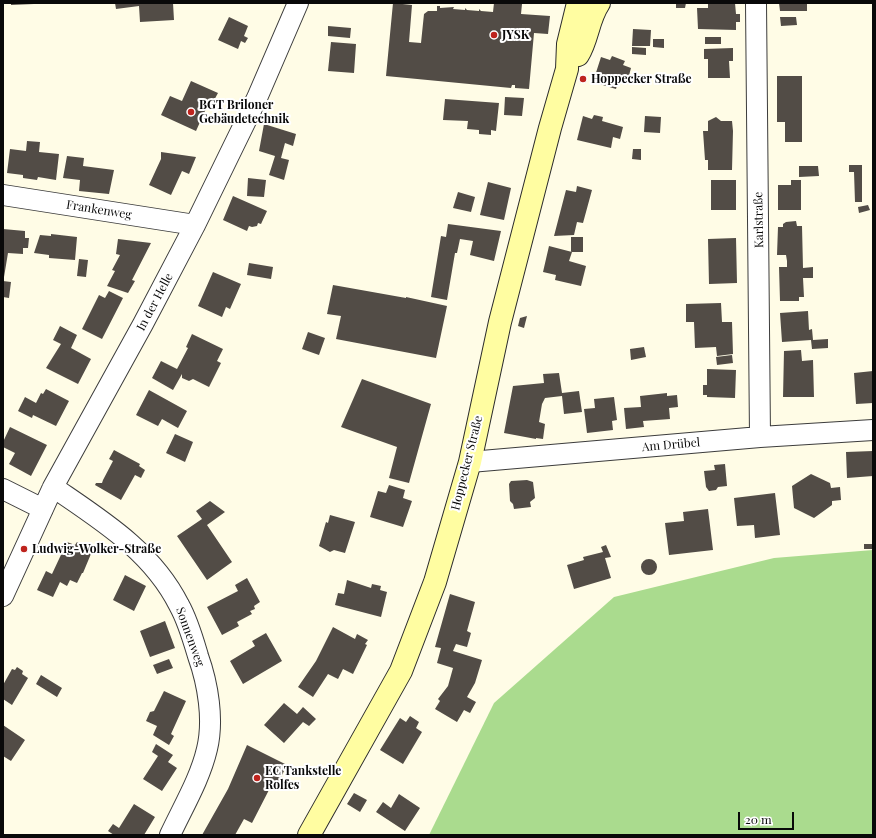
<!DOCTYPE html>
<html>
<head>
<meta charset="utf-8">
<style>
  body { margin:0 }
  #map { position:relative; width:876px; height:838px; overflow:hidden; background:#fffce6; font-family:"Playfair Display",serif }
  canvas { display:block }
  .frame { position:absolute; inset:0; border:4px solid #090909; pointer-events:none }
  .scale { position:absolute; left:738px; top:812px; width:56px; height:18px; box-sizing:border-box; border:2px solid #090909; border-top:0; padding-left:5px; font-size:12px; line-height:14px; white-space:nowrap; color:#090909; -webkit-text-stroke:3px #fff; paint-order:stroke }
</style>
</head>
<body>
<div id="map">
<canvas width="876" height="838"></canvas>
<div class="frame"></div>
<div class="scale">20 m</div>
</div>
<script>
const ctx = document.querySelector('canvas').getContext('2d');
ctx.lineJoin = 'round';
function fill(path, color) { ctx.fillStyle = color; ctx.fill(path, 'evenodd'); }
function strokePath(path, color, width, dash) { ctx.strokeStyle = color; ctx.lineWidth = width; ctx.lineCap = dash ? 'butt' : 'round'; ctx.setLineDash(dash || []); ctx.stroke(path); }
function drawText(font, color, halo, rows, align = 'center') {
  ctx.font = font + ' "Playfair Display",serif'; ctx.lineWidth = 4; ctx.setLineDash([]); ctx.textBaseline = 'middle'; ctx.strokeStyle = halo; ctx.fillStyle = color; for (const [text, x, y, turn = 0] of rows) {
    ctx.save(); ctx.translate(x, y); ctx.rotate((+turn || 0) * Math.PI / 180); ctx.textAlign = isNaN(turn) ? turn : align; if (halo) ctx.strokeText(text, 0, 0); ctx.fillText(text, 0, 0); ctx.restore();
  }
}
const forest = new Path2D(`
  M873 550V835H429L494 703 614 597 774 558Z`);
const building = new Path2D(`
  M11 3H34V4L11 5Z
  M115 3H173L174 20 140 22 139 6 116 9Z
  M393 3 412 5 409 42 421 43 424 14 428 11H437V6H440V8L454 7 453 9 465 10V8L467 10 479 11V9L481 11 493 12 494 3 522 4 521 14 550 16 548 34 534 33 529 89 515 88V85H512L511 88 386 76Z
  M676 3H686L685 8H676Z
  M708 3H735L736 14H740V22H736V30L698 29 697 8H708Z
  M779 3H807V11H780Z
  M229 17 248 26 244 36 248 38 245 43 241 41 238 49 218 40Z
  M780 17H796L797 25 781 26Z
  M328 26 351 28 350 38 328 36Z
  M633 29 651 30 650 46H632Z
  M705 37H721V44H705Z
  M653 39H664V48L653 47Z
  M331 42 356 44 354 73 328 71Z
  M632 47 646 48V55L632 54Z
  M733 48V61H729L730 78H708V59H704V49Z
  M612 56 625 61 623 65 631 68 627 83 618 81 616 89 593 82 601 57 610 60Z
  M777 76H802V142H785V122H777Z
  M191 81 218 93 212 104 209 102 196 131 161 115 170 96 182 101Z
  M505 97 524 98 522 116 504 115Z
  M445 99 499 103 496 131 491 130V135L479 134V130L467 129 468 121 443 120Z
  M594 115 603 117 602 121 623 127 620 139 613 137 611 148 577 140 583 116 592 119Z
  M645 116 661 117 660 133 644 132Z
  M716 117 721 121H732L733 131 732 170H708V160H705L703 131H708V121Z
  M264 124 296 134 293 146 285 143 281 158 289 160 284 180 269 175 275 156 259 151Z
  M27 141 40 142 39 152 59 154 56 180 38 177 37 180 23 178V175L7 173 10 149 26 151Z
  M633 149H641V160L632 159Z
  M161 152 196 157 189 174 182 171 171 195 149 185 161 159Z
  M67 156 84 158 83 166 114 170 109 194 79 191 80 180 63 178Z
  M849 165H862V202H855L854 172H849Z
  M799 166H818L819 176 799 177Z
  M248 178 266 180 264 197 247 196Z
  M711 180H736V210H711Z
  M791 180H801V210H778V185H791Z
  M488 182 511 188 504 220 480 215Z
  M577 186 592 190 583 223 577 222 574 235 554 236 566 190 576 192Z
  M458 192 475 197 471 212 453 208Z
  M233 196 267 211 261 224 258 223 257 226 252 227 249 226 247 231 223 220Z
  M868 205 870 210 859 213 858 207Z
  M796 221 797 226H802L803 268 813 267V278H803L804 297H799V301H780L779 267H787V261L786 255H777L778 227H783V224L786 222Z
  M448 224 501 231 494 261 470 255 473 241 460 239 457 253H455L447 300 431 297 441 236 446 237Z
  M3 229 25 231V238H29L28 248H23V254L8 253 4 277Z
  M51 234 77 237 75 260 49 258V255L34 253 40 235 51 236Z
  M571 237H583V252H571Z
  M736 238 737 283 709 284 708 239Z
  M118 239 151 243 132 280 135 281 128 293 107 286 115 271 112 270 120 255 116 254Z
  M549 246 572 252 569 261 586 266 581 286 555 280 556 275 543 272Z
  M79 259 88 260 86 277 77 276Z
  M249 263 273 267 271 279 247 275Z
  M213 272 241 284 230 309 226 307 222 317 198 306Z
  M3 281 11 282 9 298 3 297Z
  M333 285 406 298V297L447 306 436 358 336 339 341 316 327 314Z
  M109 291 123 298 102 339 82 329 99 295 105 298Z
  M721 303 722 322H732L733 354 717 356 716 347 695 348 694 322H686V304Z
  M808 311 809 330 812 329 813 340 828 339V348L812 349 811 340 782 342 780 313Z
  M527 316 524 328 518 326 520 318Z
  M60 326 77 335 71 348 91 359 78 384 46 368 61 344 53 340Z
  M308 332 325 338 319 355 302 349Z
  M192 334 223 349 217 361 221 363 209 387 193 379 189 381 182 378V374L173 390 152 378 161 361 177 369 188 348 186 347Z
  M644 347 646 357 631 360 630 349Z
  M801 350 802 361 813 360 814 397H783L784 351Z
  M732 355 733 363 717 365 716 357Z
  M707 369 736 370 735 398 707 397V395H703V385H707Z
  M873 371V403L856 404 854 373Z
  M559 373 562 393 579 391 582 412 564 414 562 396 545 398 542 404 539 422 545 424 543 439 536 438V439L504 433 513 386 544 383 543 374Z
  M362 379 431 404 409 483 389 478 397 447 341 427Z
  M46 389 69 401 56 426 33 415 32 418 18 411 25 397 36 403 41 393 43 394Z
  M149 390 187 411 178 428 162 419 158 426 136 415Z
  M667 393V396L677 395 678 407 669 408 670 419 643 421 644 427 626 429 624 408 641 407 640 396Z
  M614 397 617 420 612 421 613 430 587 433 584 409 595 408 594 399Z
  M10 427 47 445 31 476 9 464 15 453 3 447V442Z
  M175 434 193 442 185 462 166 453Z
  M114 450 140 464 139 466 145 470 141 478 135 475 121 500 95 485 96 483H102L103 480 113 461 109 459Z
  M873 451V476L847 478 846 452Z
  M725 464 727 486 718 487 716 490 709 491 706 487 704 471 715 470 714 465Z
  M811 474 830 483 831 488 840 487 841 500 832 501V505L814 518 794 508 792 486Z
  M527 480 533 482 535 498 530 502 531 507 514 509 513 504 510 501 509 484 511 481Z
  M389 485 405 490 403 498 412 501 403 527 370 517 378 491 386 493Z
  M775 493 780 535 755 538 754 525 737 526 734 498Z
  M210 501 225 512 207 525 232 562 207 580 177 536 202 519 196 511Z
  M708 509 713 550 669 555 665 523 684 521 683 512Z
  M330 515 355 522 345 553 334 550 330 552 319 546 326 522 328 523Z
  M67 542 75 545 77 542 93 549 83 573H82L77 583 70 580 67 586 60 582 53 597 37 590 46 571 52 574Z
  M864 544H873V549H864Z
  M606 545 611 557 605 558 611 578 574 589 567 565 584 560 583 557 603 552 601 547Z
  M641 567a8 8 0 1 1 16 0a8 8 0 1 1-16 0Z
  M125 575 146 586 134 611 113 600Z
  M247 578 260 602 254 606 255 609 250 611 252 614 237 622 239 626 222 635 207 607 238 591 235 585Z
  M347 580 371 588 372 584 381 586 380 590 387 592 381 617 335 605 338 593 344 594Z
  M450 594 475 602 467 631 471 633 467 647 456 644 453 651 482 660 475 683 467 697 476 702 470 713 464 710 457 722 435 709 440 701 438 699 448 686 453 668 437 663 441 648 435 647Z
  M165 621 175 648 150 657 140 631Z
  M333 627 355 639 357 634 368 640 365 644 367 645 353 674 343 669 338 679 328 674 313 697 298 687 316 661Z
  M266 633 282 661 243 684 230 661 255 646 252 641Z
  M169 659 173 668 157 674 153 665Z
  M17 667 23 671 22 674 28 678 12 705 3 699V685L12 669 15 670Z
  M41 675 62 688 57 697 36 684Z
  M164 691 186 701 171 734 174 736 169 745 153 735 157 726 146 721 150 712 154 711Z
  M284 703 297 714 303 707 316 719 309 726 303 722 284 743 264 725Z
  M410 716 419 722 416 728 422 732 403 764 380 750 400 718 406 722Z
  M3 725 25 740 11 761 3 756Z
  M156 744 173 755 168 762 177 768 162 791 143 779 158 756 152 752Z
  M247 745 287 765 275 789 271 786 252 823 244 819 235 835H202L228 789Z
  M354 793 367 800 360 812 347 804Z
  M399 794 420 808 405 831 376 812 383 802 391 808Z
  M134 804 155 817 144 835H114L108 831 113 824 119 828Z`);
const street = new Path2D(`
  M756 3 760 437
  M3 195 195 225
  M470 462 760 437 873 430
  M53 487C101 520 152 551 179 605 188 621 193 639 198 656 208 684 214 720 207 749 200 779 183 807 170 835
  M3 489 43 509
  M3 596 53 487 143 324 195 225 257 98 298 3`);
const secondary = new Path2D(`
  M578 55C588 39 588 19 599 3
  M309 835 401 671 435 582 470 462 500 322 550 128 567 69 568 44 578 3`);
const markers = [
  [494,35,4,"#be231d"],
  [583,79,4,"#be231d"],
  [191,112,4,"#be231d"],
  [24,549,4,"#be231d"],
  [257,778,4,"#be231d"]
];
const poiNames = [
  ["JYSK",502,35],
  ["Hoppecker Straße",591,79],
  ["BGT Briloner",199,105],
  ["Gebäudetechnik",199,119],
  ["Ludwig-Wolker-Straße",32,549],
  ["EC Tankstelle",265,771],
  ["Rolfes",265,785]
];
const streetNames = [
  ["Frankenweg",99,210,9],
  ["Karlstraße",759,220,-91],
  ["In der Helle",155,302,-62],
  ["Am Drübel",671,445,-5],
  ["Hoppecker Straße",467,463,-76],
  ["Sonnenweg",190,637,70]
];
fill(forest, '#aadb8e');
fill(building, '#524c46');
strokePath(street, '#3c3c3c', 22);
strokePath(secondary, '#2b2b2b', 24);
strokePath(street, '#fff', 20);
strokePath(secondary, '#fffda1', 22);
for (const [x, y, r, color] of markers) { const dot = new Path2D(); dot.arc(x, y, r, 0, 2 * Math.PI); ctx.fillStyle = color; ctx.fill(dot); strokePath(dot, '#fff', 1.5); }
drawText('bold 12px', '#090909', '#fff', poiNames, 'left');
drawText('12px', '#090909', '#fff', streetNames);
</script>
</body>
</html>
